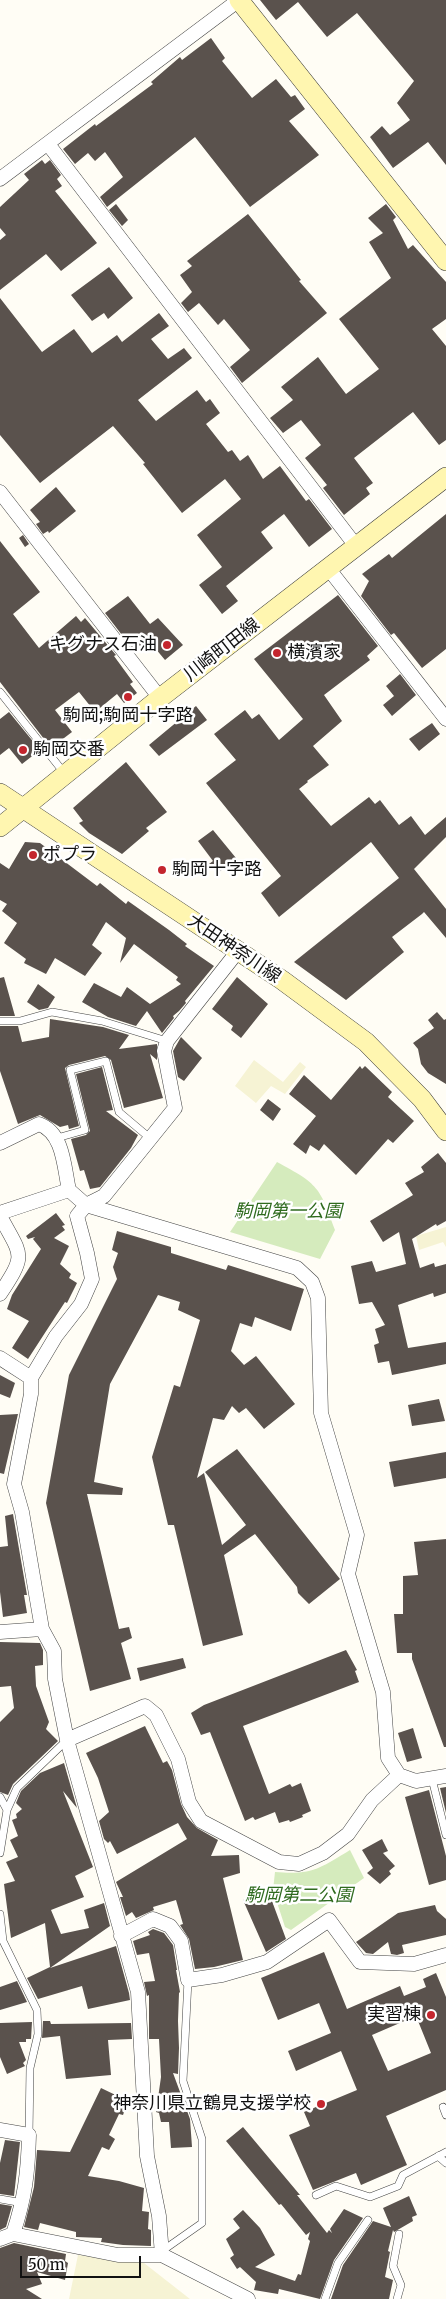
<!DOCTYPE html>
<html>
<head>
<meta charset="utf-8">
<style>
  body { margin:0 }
  #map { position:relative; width:446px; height:2299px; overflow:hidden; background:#fffdf5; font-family:Merriweather,serif }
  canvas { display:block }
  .scale { position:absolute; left:20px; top:2256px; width:121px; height:22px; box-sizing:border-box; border:2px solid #111; border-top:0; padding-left:6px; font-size:15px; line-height:18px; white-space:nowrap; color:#111; -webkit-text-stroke:4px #fff; paint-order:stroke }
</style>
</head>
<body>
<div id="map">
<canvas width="446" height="2299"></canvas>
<div class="scale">50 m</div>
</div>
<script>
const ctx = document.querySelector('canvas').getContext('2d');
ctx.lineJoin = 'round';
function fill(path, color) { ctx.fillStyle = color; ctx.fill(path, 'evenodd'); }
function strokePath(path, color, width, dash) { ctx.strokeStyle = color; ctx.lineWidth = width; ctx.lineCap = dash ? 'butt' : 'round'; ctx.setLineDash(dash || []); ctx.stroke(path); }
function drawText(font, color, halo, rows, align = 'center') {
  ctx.font = font + ' Merriweather,"Noto Sans JP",serif'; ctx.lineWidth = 5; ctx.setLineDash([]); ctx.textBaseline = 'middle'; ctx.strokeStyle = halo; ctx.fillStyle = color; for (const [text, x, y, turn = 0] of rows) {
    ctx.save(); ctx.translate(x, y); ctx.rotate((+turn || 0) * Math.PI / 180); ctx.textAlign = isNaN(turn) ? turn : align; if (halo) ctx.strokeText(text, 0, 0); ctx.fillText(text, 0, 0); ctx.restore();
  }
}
const farmland = new Path2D(`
  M254 1060 283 1082 300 1062 306 1067 285 1094 271 1086 256 1103 235 1086Z
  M446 1227V1247L443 1242 419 1250 416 1236Z
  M78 2255 144 2263 190 2299H69Z`);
const green = new Path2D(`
  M277 1162C318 1184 320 1187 335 1230L320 1259 230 1232Z
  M350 1850 364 1878 291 1930 285 1927 273 1890 275 1872C312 1875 319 1869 350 1850Z`);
const building = new Path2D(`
  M260 0H446V165L428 142 393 168 370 137 382 126 390 135 410 120 397 103 414 81 357 13 327 37 298 2 276 20Z
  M211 38 225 58 222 61 252 98 276 79 291 97 295 95 305 109 289 121 319 155 250 207 195 137 107 207 100 197 123 177 105 152 95 161 88 153 75 164 63 149 95 124 96 126 153 84 151 82 180 57 182 60Z
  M42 160 45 164 50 160 61 175 57 179 62 186 55 191 97 243 61 271 46 254 0 290V240L6 235 0 228V207L29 180 24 174Z
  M116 204 128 220 122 226 109 210Z
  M386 204 396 217 393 220 408 249 413 245 446 282V319L432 329 446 346V440L439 445 413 412 354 458 373 483 366 488 370 494 344 515 323 488 327 485 305 458 321 445 301 420 283 433 270 418 293 400 281 387 318 357 346 394 379 369 339 319 391 278 369 242 383 233 368 218Z
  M248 214 301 280 299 281 327 313 242 383 230 367 250 350 224 319 218 325 199 303 188 312 181 303 192 292 180 275 192 266 187 261Z
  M109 267 133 298 108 319 104 313 92 321 71 295Z
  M0 298 42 352 74 329 92 353 117 335 122 342 159 313 169 326 151 339 168 359 184 348 192 358 138 400 156 421 197 390 206 402 210 399 220 413 206 424 228 452 232 450 240 461 248 455 263 479 280 466 306 501 309 499 332 529 309 547 284 514 261 532 273 548 226 586 238 601 222 614 199 585 222 567 197 535 241 499 225 479 182 513 143 464 145 463 113 426 40 483 0 435Z
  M56 487 76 511 49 533 48 531 43 534 36 524 40 522 30 510Z
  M446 514V649L422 668 394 633 391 635 361 596 369 581 362 574 389 554 392 558Z
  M23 535 29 544 25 547 19 538Z
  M0 541 40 592 13 614 39 648 76 616 81 622 85 618 116 655 114 656 133 682 130 684 137 693 124 703 117 694 95 712 79 692 55 710 72 732 51 748 0 682Z
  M338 595 378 646 367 656 370 660 324 695 342 721 313 746 329 765 307 781 308 782 299 789 331 826 369 797 375 804 380 800 399 825 411 816 425 835 446 817V837L414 869 446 909V938L424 912 422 914 392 937 404 952 346 1000 294 962 399 878 371 842 279 917 261 893 281 876 206 783 236 760 214 734 245 710 252 719 259 714 279 740 303 719 254 659Z
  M128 596 150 624 158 618 183 645 165 660 150 642 142 648 139 645 132 648 105 613Z
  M400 674 416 695 392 716 383 705 394 696 386 686Z
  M196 706 207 720 159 756 149 745Z
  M9 712 40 750 22 764 9 748 0 755V719Z
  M432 723 440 734 419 751 409 739Z
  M126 762 167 812 146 828 149 831 122 854 89 833 79 823 83 821 73 808Z
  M213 830 236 858 218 873 209 864 213 861 198 841Z
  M25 842 40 843 97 886 100 883 126 904 128 901 169 930 187 944 185 946 214 966 185 1001 186 1003 179 1011 173 1016 174 1018 162 1033 147 1011 136 1026 108 1017 82 1002 94 983 121 997 127 987 150 1004 181 984 176 980 178 977 134 944 120 963 126 938 106 922 92 945 102 953 85 976 55 958 46 974 24 963 26 959 4 943 17 923 2 911 7 904 0 900V863L9 869Z
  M4 977 15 1016H0V978Z
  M237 977 268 1004 241 1038 231 1030 233 1026 212 1009Z
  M38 984 55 997 48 1008 39 1010 27 1002Z
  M437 1012 444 1020 446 1019V1084L428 1073 421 1064 418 1049 413 1043 434 1028 428 1020Z
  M50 1019 103 1027 129 1035 119 1049 157 1044V1060L150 1054 163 1098 124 1108 111 1060 105 1056 69 1065 65 1068 79 1126 69 1129 68 1125 60 1127 40 1115 18 1124 0 1071V1026H18L22 1042 49 1037Z
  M181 1037 202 1058 184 1081 178 1077 173 1051Z
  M360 1066 362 1069 365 1066 392 1092 388 1097 414 1121 393 1143 388 1139 356 1175 324 1144 319 1151 310 1145 306 1154 293 1144 316 1116 289 1094 304 1075 331 1100Z
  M102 1067 113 1110 106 1111 138 1135 131 1148 100 1187 90 1189 84 1170 80 1171 71 1139 86 1135 90 1131 76 1074Z
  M268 1099 281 1109 273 1121 260 1110Z
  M438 1153 446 1163V1221L437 1226 436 1224 412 1239 420 1268 434 1263 435 1267 446 1264V1293L434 1297 433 1293 398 1305 408 1348 446 1342V1364L392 1375 389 1361 378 1363 374 1345 379 1343 375 1329 385 1325 372 1302 359 1304 351 1266 372 1261 376 1272 406 1264 399 1232 383 1242 370 1221 413 1195 405 1183 424 1172 421 1167Z
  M56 1213 65 1225 62 1226 65 1230 54 1238 69 1246 60 1264 71 1274 69 1278 77 1283 67 1303 65 1302 28 1359 12 1348 29 1321 7 1309 12 1295 41 1249 33 1239 35 1237 28 1239 26 1236Z
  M117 1231 171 1247V1253L226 1270 228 1265 304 1289 291 1331 255 1317 252 1327 240 1323 231 1351 244 1365 256 1356 295 1404 264 1429 246 1408 239 1413 232 1406 224 1420 213 1418 197 1478 204 1473 222 1545 246 1525 205 1472 237 1449 340 1579 309 1604 298 1593 297 1587 255 1534 224 1555 243 1635 203 1646 174 1525H168L152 1457 174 1385 180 1387 200 1320 178 1310 180 1302 158 1295 110 1384 94 1482 123 1488 122 1495 87 1494 119 1629 129 1627 132 1638 121 1643 131 1679 90 1691 46 1503 69 1375 117 1279 113 1267 118 1253 112 1250Z
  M0 1375 15 1383 10 1398 0 1394Z
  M439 1399 445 1421 412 1426 408 1405Z
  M18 1414 4 1474 0 1473V1415Z
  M446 1452V1478L394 1487 389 1462Z
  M13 1514 27 1595H24L27 1613 3 1617 0 1592V1547L8 1546 5 1516Z
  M446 1539V1747H444L412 1659V1653H397L394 1614H403V1576L418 1575 414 1542Z
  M0 1642 40 1643 43 1650V1665L35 1666 36 1686 49 1722 46 1729 58 1741 13 1784 8 1795 0 1792V1722L14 1708 11 1686 0 1687Z
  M346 1650 357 1670 355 1671 359 1682 243 1726 269 1794 290 1784 292 1787 301 1783 311 1811 302 1815 303 1817 290 1822 289 1820 279 1823 275 1812 255 1820 253 1817 245 1821 210 1732 201 1735 191 1713 204 1705Z
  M183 1658 186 1668 140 1681 137 1668Z
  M145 1726 163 1763 167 1761 172 1770 181 1804 187 1817 197 1828 218 1840 211 1856 239 1855 240 1873 223 1878 243 1960 214 1967 195 1969 189 1939 180 1925 183 1924 176 1900 153 1907 154 1910 136 1918 132 1912 126 1916 120 1897H123L116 1882 187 1839 178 1823 117 1854 110 1841 108 1843 104 1839 99 1821 109 1812 98 1778 86 1753Z
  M413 1728 422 1758 407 1762 398 1733Z
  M64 1763 77 1808 63 1791 93 1867 75 1876 84 1897 51 1910 61 1934 89 1928 84 1910 104 1903 110 1926 50 1968 116 1946 129 1993 130 2000 88 2009 82 1986 38 1999 27 1978 50 1967 45 1923 11 1938 4 1884 15 1881 6 1862 18 1857 10 1840 18 1836 12 1820 17 1818 16 1814 22 1809 16 1803 21 1791 40 1773Z
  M446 1787V1813L440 1788Z
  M429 1790 446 1856V1880L429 1885 405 1797Z
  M382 1839 388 1851 383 1853 395 1866 389 1871 391 1874 380 1884 367 1873 373 1868 362 1850Z
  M269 1893 286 1939 266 1952 243 1900Z
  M435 1905 437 1911 446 1919V1935L402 1945 404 1953 397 1955 391 1954 388 1942 373 1954 366 1953 356 1942 398 1913Z
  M153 1929 164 1933 173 1945 177 1970H176L180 1992 179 1993 178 2021 179 2048 178 2074 173 2073 190 2119 192 2147 171 2148 169 2122H161L159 2113 156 2112 161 2077 159 2039H149V1995L147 1996 144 1982 155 1981 149 1953 137 1955 133 1941 150 1935 148 1932Z
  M324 1952 347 2009 400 1986 404 1996 426 1987 423 1979 436 1973 446 1997V2090L386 2116 407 2165 361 2185 356 2173 313 2190 289 2135 310 2126 304 2112 357 2090 341 2051 296 2071 288 2051 331 2033 319 2003 278 2020 261 1978ZM416 2016 431 2053 388 2071 372 2035Z
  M17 1981 27 2002 0 2010V1987Z
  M43 2021H50L51 2024 131 2023 132 2039 108 2040 111 2075 66 2079 60 2036 42 2038Z
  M32 2022 31 2039H26V2042H19L26 2060 23 2063 25 2066 7 2074 0 2057V2023Z
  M101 2088 128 2101 123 2115 119 2114 109 2135 115 2139 109 2150 102 2147 88 2176 119 2181 144 2188 142 2211 149 2212 148 2229 151 2230V2246L123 2245 101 2242 102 2238 76 2237V2232L40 2223 38 2230 24 2227 34 2187 37 2150 70 2152Z
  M243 2127 300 2195H297L327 2233 329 2230 332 2233 330 2229 344 2209 363 2218 334 2260 320 2299 279 2289 278 2294 254 2290 256 2282 240 2267 237 2269 230 2258 234 2255 226 2239 240 2228 233 2219 243 2210 260 2228 275 2255 255 2267 295 2281 298 2274 301 2275 310 2241 308 2239 310 2232 306 2235 281 2204 279 2205 226 2141Z
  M5 2140 20 2142 14 2196 0 2194V2163Z
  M409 2196 417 2215 412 2217 413 2221 394 2232 393 2230 388 2251 390 2252 385 2277 393 2280 389 2299H331L343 2265 373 2221 391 2227 383 2208Z
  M0 2204 12 2206 6 2227 0 2230Z
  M14 2243 66 2254 65 2261 68 2263 65 2280 37 2272 42 2284 26 2289 42 2299H0V2248Z`);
const lane = new Path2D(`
  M0 692 65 774
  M0 1021H20L52 1012 102 1021 167 1041
  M57 1138 85 1130 70 1070 106 1061 119 1112 151 1139
  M432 1779 446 1835
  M0 1797 7 1810
  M0 1853 7 1810 17 1788 67 1740
  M0 1914 3 1941 37 2010 38 2034 30 2068 29 2135
  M443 2107 446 2115
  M438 2156 446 2163
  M316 2195 336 2186 370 2197 398 2186 403 2175 446 2152
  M0 2199 23 2203
  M162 2251 202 2223V2139L183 2081 188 1980
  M325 2299 338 2263 368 2220
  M397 2299 401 2285 393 2266 399 2234`);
const street = new Path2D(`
  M48 144 356 546
  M0 179 239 0
  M0 492 160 698
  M328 568 446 719
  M0 1143 39 1124C64 1133 64 1168 69 1190
  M0 1213 69 1190 86 1205 297 1268 312 1282 318 1298 321 1413 357 1535 348 1574 383 1692 388 1758 399 1775 416 1781 446 1776
  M0 1216C22 1257 27 1253 0 1294
  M0 1358 31 1378
  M0 1632 42 1629
  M67 1740 145 1706 156 1715 178 1759 189 1802 201 1821 279 1862 299 1864 323 1853 348 1834 372 1800 399 1775
  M121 1936 153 1919 170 1926 181 1941 188 1980 222 1975 267 1962 329 1920 360 1962 414 1964 446 1955
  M0 2130 29 2135C28 2173 25 2198 13 2234
  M0 2239 13 2234 118 2255H162L248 2299
  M162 2255 159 2216 147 2156 138 1992 67 1740 55 1679 54 1651 42 1629 22 1512 14 1484 31 1394V1378L56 1336 81 1304 92 1279 87 1253 77 1216 86 1205 104 1196 175 1108 164 1051 167 1041 238 951`);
const secondary = new Path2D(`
  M239 0 446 261
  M0 793 282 980 366 1042 422 1099 446 1131
  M0 827 160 698 446 477`);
const markers = [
  [167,645,5,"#c4262e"],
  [277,653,5,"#c4262e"],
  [128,697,5,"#c4262e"],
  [23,750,5,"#c4262e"],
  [33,855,5,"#c4262e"],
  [162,870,5,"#c4262e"],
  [431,2015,5,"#c4262e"],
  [321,2104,5,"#c4262e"]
];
const poiNames = [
  ["キグナス石油",157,645,"right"],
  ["横濱家",287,653],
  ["駒岡;駒岡十字路",128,716,"center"],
  ["駒岡交番",33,750],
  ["ポプラ",43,855],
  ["駒岡十字路",172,870],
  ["実習棟",421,2015,"right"],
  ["神奈川県立鶴見支援学校",311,2104,"right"]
];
const streetNames = [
  ["川崎町田線",222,650,-38],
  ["大田神奈川線",234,949,34]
];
const parkNames = [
  ["駒岡第一公園",288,1212],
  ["駒岡第二公園",299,1896]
];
fill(farmland, '#f6f3d4');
fill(green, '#d5ebbd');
fill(building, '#5a524d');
strokePath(lane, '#444', 8);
strokePath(street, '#444', 15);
strokePath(secondary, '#333', 20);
strokePath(lane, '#fff', 7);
strokePath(street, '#fff', 14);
strokePath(secondary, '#fff6b0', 19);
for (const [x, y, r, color] of markers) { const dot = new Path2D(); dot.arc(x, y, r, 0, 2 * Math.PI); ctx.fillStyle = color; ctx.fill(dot); strokePath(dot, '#fff', 2); }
drawText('18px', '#111', '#fff', poiNames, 'left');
drawText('18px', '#111', '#fff', streetNames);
drawText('italic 18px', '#2f6b1f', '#fff', parkNames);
</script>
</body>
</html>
